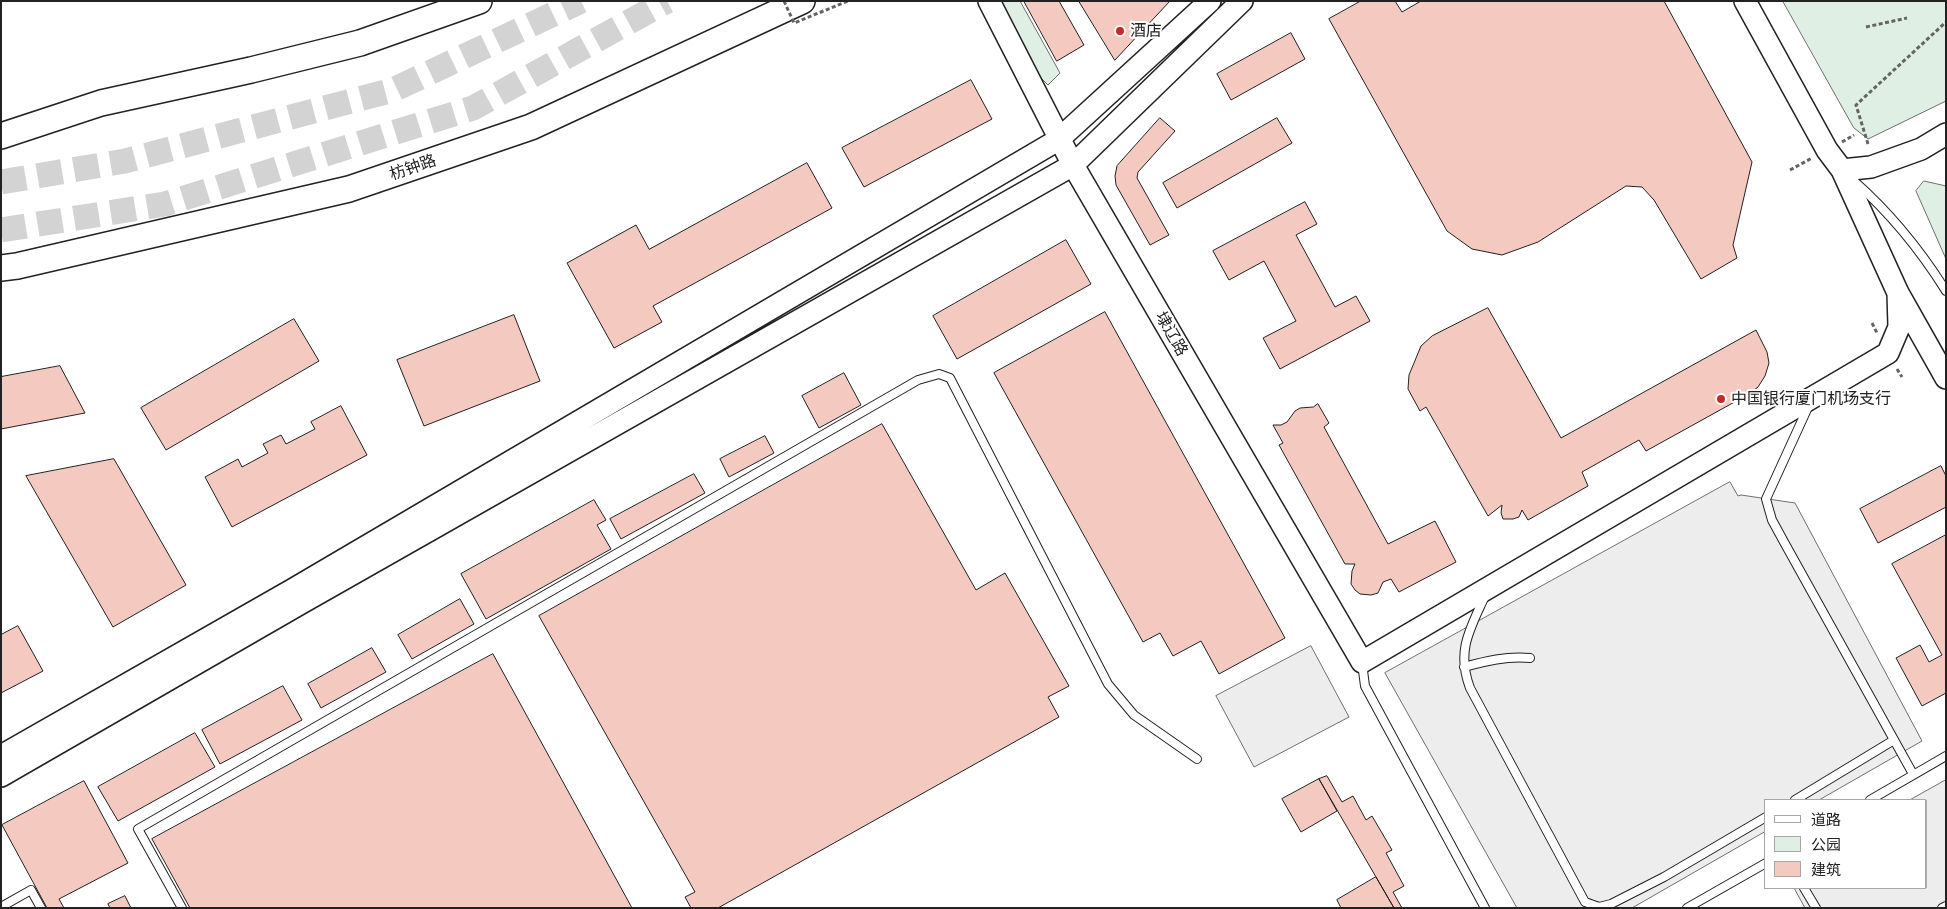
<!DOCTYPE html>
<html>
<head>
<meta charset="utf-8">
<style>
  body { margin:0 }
  #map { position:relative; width:1947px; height:909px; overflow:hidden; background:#fff; font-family:Karla,"Noto Sans SC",sans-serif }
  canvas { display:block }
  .frame { position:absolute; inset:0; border:2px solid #222; pointer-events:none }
  .legend { position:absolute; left:1764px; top:799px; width:162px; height:90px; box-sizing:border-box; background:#fff; border:1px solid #a7a7a7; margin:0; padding:6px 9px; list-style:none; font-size:15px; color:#222 }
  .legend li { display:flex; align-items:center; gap:10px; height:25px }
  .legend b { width:25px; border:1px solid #a7a7a7 }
</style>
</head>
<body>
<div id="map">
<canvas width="1947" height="909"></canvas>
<div class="frame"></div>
<ul class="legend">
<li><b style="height:6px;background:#fff"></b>道路</li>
<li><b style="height:14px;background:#e0efe3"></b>公园</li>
<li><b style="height:14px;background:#f3c9c0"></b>建筑</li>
</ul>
</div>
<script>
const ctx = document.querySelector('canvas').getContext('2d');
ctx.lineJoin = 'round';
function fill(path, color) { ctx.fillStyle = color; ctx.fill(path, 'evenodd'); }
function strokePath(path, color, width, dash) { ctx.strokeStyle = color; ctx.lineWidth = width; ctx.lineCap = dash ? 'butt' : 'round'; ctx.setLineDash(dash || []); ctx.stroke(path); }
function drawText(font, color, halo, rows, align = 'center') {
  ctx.font = font + ' Karla,"Noto Sans SC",sans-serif'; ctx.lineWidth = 4; ctx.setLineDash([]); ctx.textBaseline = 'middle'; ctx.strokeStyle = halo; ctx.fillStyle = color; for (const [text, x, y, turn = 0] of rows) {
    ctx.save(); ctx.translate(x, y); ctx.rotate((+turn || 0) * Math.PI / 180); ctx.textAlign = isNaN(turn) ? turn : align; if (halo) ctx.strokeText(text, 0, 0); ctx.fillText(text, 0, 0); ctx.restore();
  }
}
const green = new Path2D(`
  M1000 1H1020L1060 73 1048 85 1040 77Z
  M1783 1H1946V101L1868 139 1854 128Z
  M1924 181 1946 186V259L1916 191Z`);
const parking = new Path2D(`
  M1730 482 1738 496 1741 495 1795 503 1922 741 1819 800H1766V831L1632 908H1517L1385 673Z
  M1311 646 1349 717 1254 767 1216 696Z
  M1946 780V908H1805L1794 888H1926V800H1910Z`);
const building = new Path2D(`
  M1024 1H1059L1084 45 1057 61Z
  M1079 1H1170L1115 60Z
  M1361 1H1395L1402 12 1421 1H1664L1752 162 1733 245 1737 258 1701 279 1654 200 1642 187 1626 186 1538 242 1502 255 1472 249 1447 231 1329 19Z
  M1291 33 1305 59 1231 100 1217 74Z
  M971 80 992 119 864 187 842 148Z
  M1160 118 1175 131 1138 172 1137 178 1169 235 1150 245 1116 185 1115 176 1117 166Z
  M1277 118 1292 143 1177 208 1163 183Z
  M807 163 832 208 653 306 662 322 614 348 567 263 636 225 649 249Z
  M1305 202 1317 224 1296 235 1335 307 1356 296 1370 321 1280 369 1263 338 1296 321 1264 261 1229 280 1213 251Z
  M1066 240 1091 284 957 359 933 316Z
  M1488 308 1561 438 1756 330 1767 352 1769 363 1765 376 1758 387 1749 394 1646 451 1639 440 1582 472 1588 486 1528 520 1522 510 1519 517 1513 519H1503L1501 513 1502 505 1488 516 1426 407 1420 411 1408 389 1409 375 1421 346 1432 336Z
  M1105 312 1285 638 1219 674 1201 641 1173 656 1160 633 1143 642 994 373Z
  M514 315 540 381 424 426 397 360Z
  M294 319 319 361 166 450 141 408Z
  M60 366 85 413 1 429V377Z
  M844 373 861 405 819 428 802 396Z
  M1318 404 1329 423 1324 427 1388 544 1435 521 1456 562 1399 592 1391 579 1383 582 1378 593 1371 595 1360 594 1355 590 1351 584 1352 571 1355 564H1345L1279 445 1283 443 1273 425H1281L1287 422 1295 411 1300 408 1313 407Z
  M341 406 367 455 232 527 205 477 238 459 242 467 268 453 263 444 281 435 286 444 315 429 311 422Z
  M882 424 976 590 1005 573 1069 686 1048 697 1059 717 718 908H691L685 897 695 892 539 616Z
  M765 436 774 453 729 477 720 459Z
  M114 459 186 585 113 627 26 476Z
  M1941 466 1946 476V507L1878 543 1860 509Z
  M694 474 705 493 621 539 610 519Z
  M594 500 606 520 597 525 611 549 486 619 461 574Z
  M1946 535V693L1922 706 1896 658 1920 645 1929 662 1942 655 1892 564Z
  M460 599 474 624 412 659 398 635Z
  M18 626 43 671 1 693V635Z
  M372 648 386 672 321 708 308 684Z
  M493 654 632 908H190L152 839Z
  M283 686 302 720 220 764 202 730Z
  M195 733 215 767 118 821 98 787Z
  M1327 776 1342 802 1353 796 1366 820 1372 816 1392 850 1386 853 1404 886 1393 892 1402 908H1394L1319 779Z
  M1319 779 1337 811 1301 832 1282 799Z
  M84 781 128 863 59 899 64 908H47L2 825Z
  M1376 877 1394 908H1341L1337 900Z
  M125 896 131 908H110L108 904Z`);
const trunkTunnel = new Path2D(`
  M1 182 125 161 393 90 581 1
  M1 230 165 204 473 108 667 1`);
const path = new Path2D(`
  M1866 27 1907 18
  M1842 142 1854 135
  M1868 144 1856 105 1946 22
  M1790 170 1812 158
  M1872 323 1877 333
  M1897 369 1902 377`);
const service = new Path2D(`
  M1854 181C1889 212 1921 251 1946 291
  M1809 405 1766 499 1772 520 1784 542 1913 774
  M1485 596C1470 629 1456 651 1470 688L1585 902 1599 907 1611 904 1664 877 1766 817
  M1362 663 1365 686 1485 908
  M1464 667C1486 661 1506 656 1530 658
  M1795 800 1894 740
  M1870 800 1946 756
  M1804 888 1816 908
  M1 907 31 890 41 908
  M182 908 138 829 918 380 939 374 950 378 1108 684 1134 715 1197 759
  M1687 908 1766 863
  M1942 908 1946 906`);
const secondary = new Path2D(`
  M989 1 1073 165 1362 662 1888 353 1899 327 1898 293
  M1745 1 1827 150 1842 170 1898 293 1946 378
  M1842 170 1871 167 1921 149 1946 134
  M1 756 292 590 1058 140 1210 1
  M1 776 303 602 1073 165 1242 1`);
const trunk = new Path2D(`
  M1 136 101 103 251 70 360 43 479 1
  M1 268 17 266 349 189 531 127 802 1`);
const pathBridge = new Path2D(`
  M784 1 794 23 848 1`);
const markers = [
  [1120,31,5,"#c62828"],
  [1721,399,5,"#c62828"]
];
const poiNames = [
  ["酒店",1130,31],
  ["中国银行厦门机场支行",1731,399]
];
const streetNames = [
  ["枋钟路",413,168,-19],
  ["埭辽路",1171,334,60]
];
fill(green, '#e0efe3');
strokePath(green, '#6f6f6f', 1);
fill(parking, '#ededed');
strokePath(parking, '#6f6f6f', 1);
fill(building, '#f3c9c0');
strokePath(building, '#222', 1);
strokePath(trunkTunnel, '#d3d3d3', 25, [25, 12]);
strokePath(service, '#222', 10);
strokePath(secondary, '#222', 24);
strokePath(trunk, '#222', 28);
strokePath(path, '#646464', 3, [4, 2.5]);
strokePath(service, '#fff', 8);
strokePath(secondary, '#fff', 21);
strokePath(trunk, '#fff', 25);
strokePath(pathBridge, '#646464', 3, [4, 2.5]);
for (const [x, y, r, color] of markers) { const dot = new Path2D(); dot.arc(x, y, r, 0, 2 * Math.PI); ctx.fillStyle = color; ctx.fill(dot); strokePath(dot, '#fff', 2); }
drawText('16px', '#222', '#fff', poiNames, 'left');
drawText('16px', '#222', '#fff', streetNames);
</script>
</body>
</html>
